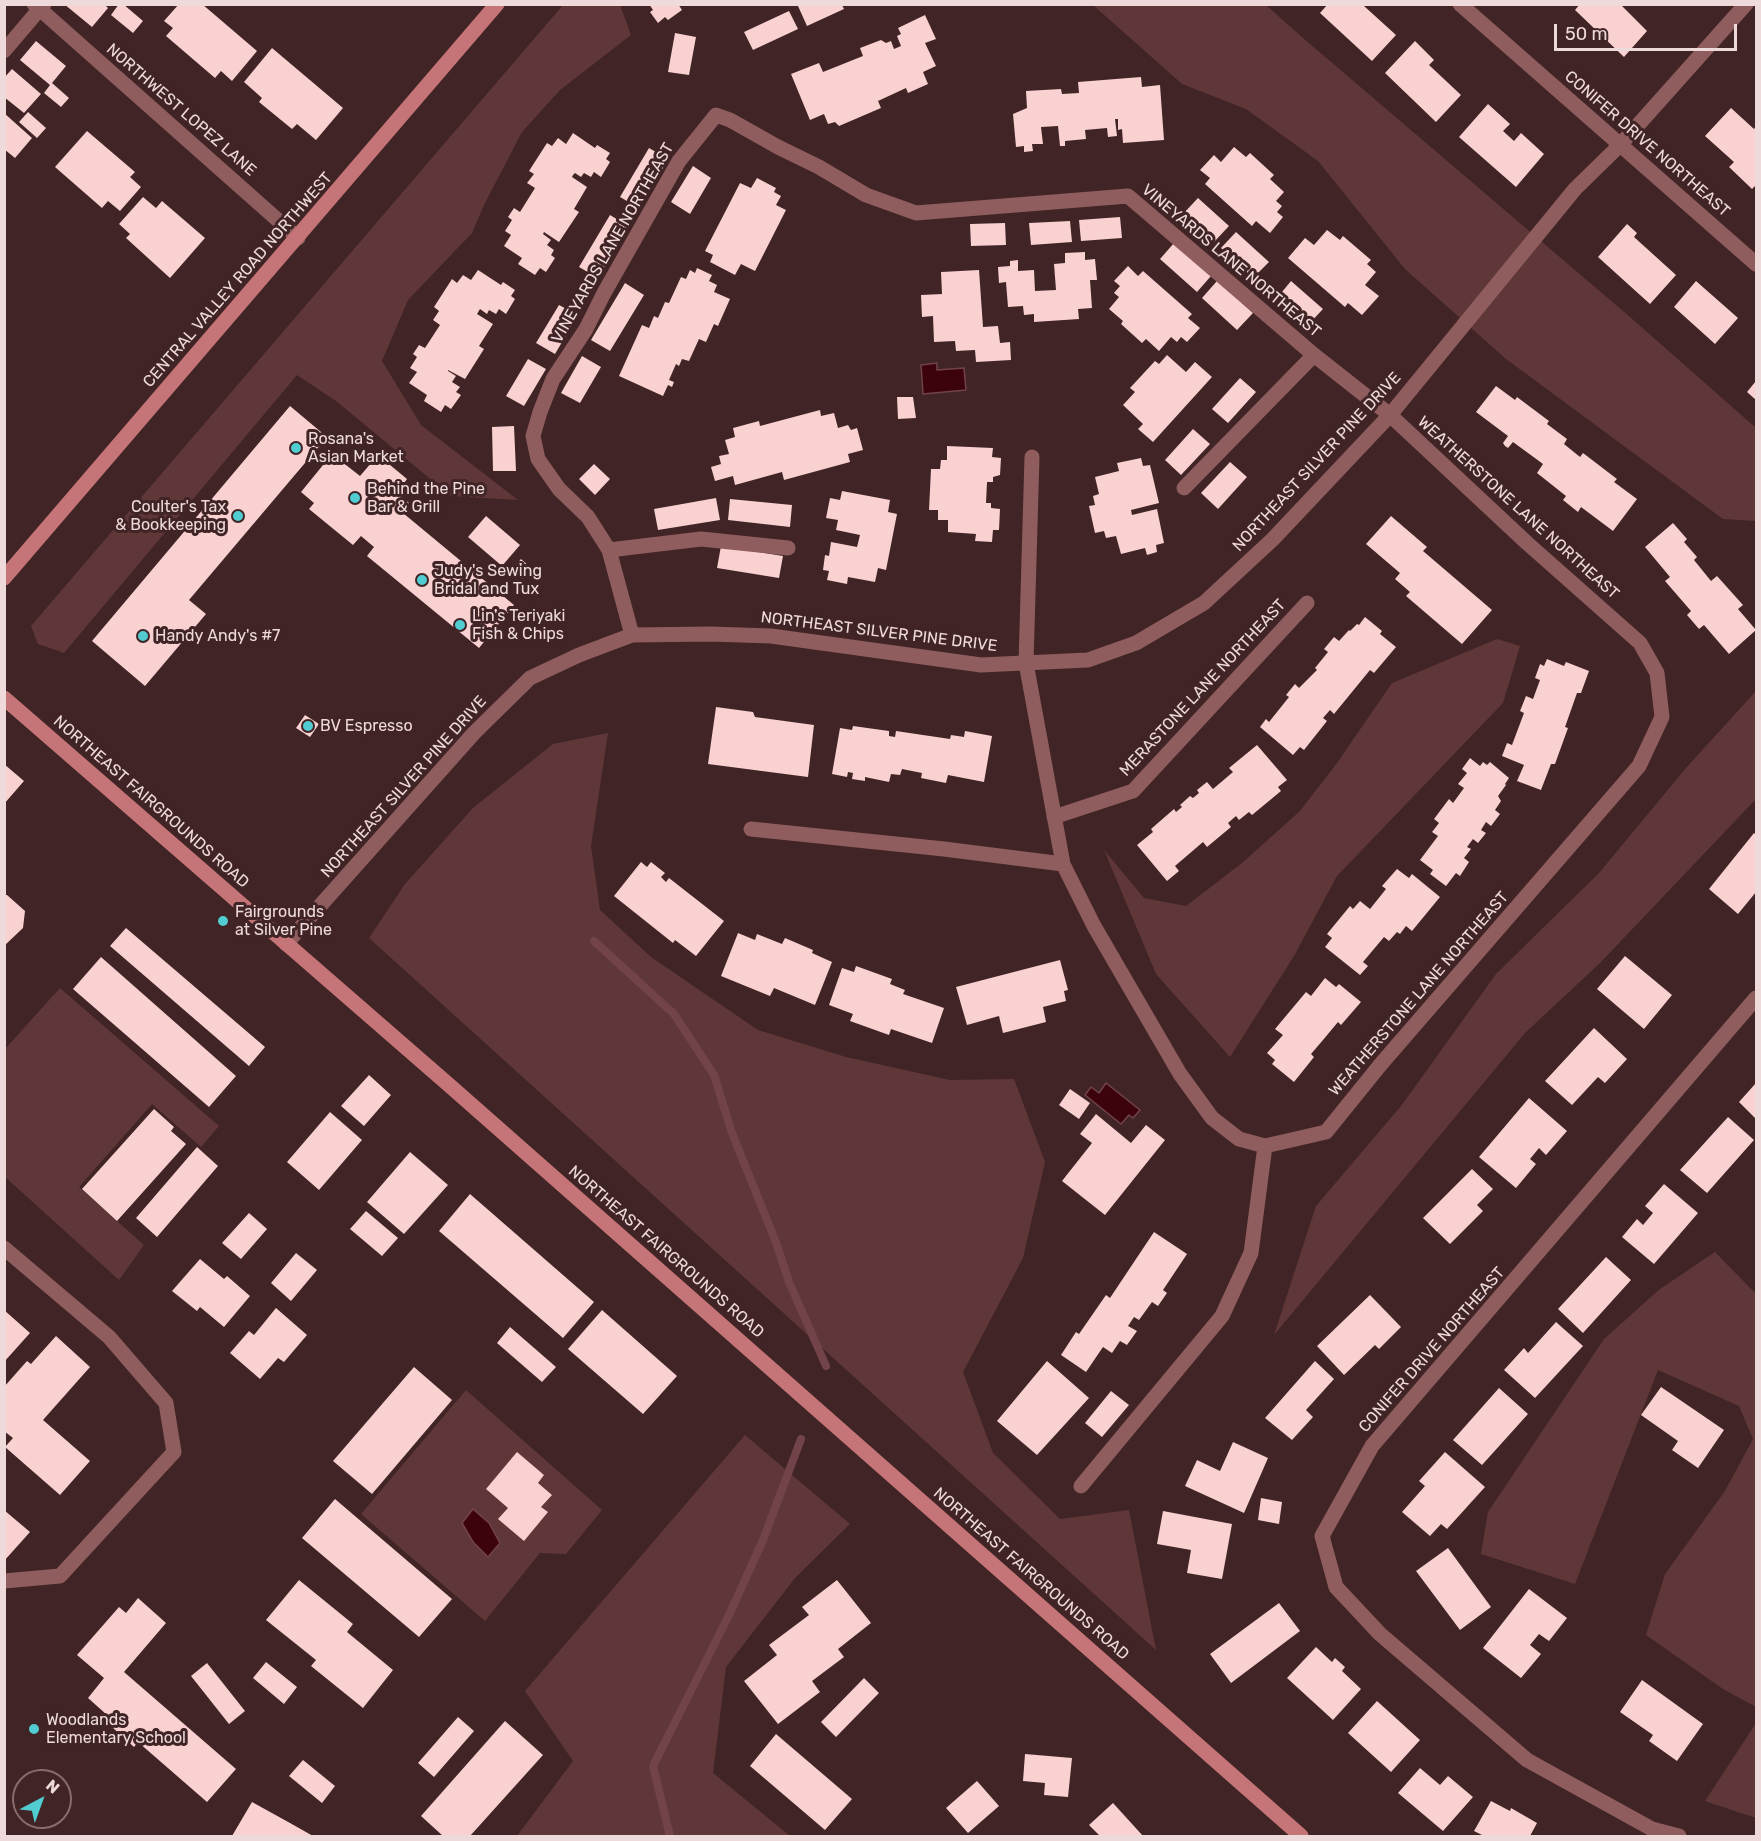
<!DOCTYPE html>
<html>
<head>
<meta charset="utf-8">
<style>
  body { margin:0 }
  #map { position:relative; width:1761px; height:1841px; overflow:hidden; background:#412425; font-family:Rubik,sans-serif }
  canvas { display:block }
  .frame { position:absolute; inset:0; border:6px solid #eedada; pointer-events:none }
  .north { position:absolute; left:12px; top:1769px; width:60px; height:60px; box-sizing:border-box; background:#412425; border:2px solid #866d6d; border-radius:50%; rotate:41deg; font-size:16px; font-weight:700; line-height:24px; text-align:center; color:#eedada }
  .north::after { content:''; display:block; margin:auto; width:21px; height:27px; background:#51ccd1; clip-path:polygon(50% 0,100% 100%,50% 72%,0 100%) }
  .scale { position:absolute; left:1554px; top:24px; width:183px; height:27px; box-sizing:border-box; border:3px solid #eedada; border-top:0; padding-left:8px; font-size:18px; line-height:21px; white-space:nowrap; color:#eedada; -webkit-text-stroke:4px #412425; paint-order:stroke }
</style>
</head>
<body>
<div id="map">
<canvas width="1761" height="1841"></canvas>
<div class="frame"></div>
<div class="north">N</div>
<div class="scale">50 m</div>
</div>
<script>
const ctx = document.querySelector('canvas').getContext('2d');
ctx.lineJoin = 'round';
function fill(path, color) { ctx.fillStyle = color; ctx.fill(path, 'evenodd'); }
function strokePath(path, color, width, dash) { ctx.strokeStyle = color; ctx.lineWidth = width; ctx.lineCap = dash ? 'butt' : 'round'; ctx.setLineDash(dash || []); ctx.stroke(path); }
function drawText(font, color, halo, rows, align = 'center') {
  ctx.font = font + ' Rubik,sans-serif'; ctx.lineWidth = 6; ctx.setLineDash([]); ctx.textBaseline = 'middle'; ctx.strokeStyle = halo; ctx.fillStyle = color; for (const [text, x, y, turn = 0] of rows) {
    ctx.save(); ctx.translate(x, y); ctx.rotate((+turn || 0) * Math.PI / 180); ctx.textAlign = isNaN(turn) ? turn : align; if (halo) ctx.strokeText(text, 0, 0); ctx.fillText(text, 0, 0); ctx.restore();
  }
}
const green = new Path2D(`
  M563 5H620L631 35 560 90 522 132 484 205 472 233 408 300 382 361 421 425 518 500 451 496 336 401 297 375 64 653 38 644 31 626Z
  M1093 5H1266L1303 38 1630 317 1756 428V521L1723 519 1506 359 1405 269 1318 161 1246 109 1182 84Z
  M1497 639 1520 646 1503 703 1337 876 1294 956 1230 1057 1156 974 1104 850 1144 898 1186 906 1242 863 1300 811 1337 763 1392 683Z
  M1756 691V799L1600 963 1525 1033 1274 1335 1316 1206 1401 1106 1496 974 1599 873 1686 768Z
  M608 733 591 846 600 910 651 957 758 1030 846 1057 950 1080 1014 1079 1045 1162 1023 1258 963 1372 993 1453 1060 1519 1129 1510 1156 1650 369 938 405 884 473 808 553 744Z
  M60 988 219 1126 201 1147 152 1104 79 1187 144 1245 119 1280 5 1177V1049Z
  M1715 1252 1756 1294V1707L1723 1689 1646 1635 1665 1574 1725 1491 1753 1439 1739 1406 1658 1370 1575 1584 1481 1554 1488 1512 1604 1339 1660 1289Z
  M466 1390 602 1510 566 1554 540 1553 485 1621 361 1514Z
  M745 1435 850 1524 795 1578 726 1667 713 1773 790 1836H517L573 1761 525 1691Z
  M1756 1723V1818L1705 1801Z`);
const water = new Path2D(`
  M937 363V370L964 368 966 390 923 394 921 365Z
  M1106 1083 1140 1110 1133 1118 1129 1115 1121 1124 1085 1095 1091 1087 1099 1093Z
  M473 1509 489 1523 500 1543 488 1557 473 1542 462 1523Z`);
const stream = new Path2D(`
  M594 941 674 1014 714 1075 732 1133 777 1245 789 1282 826 1366
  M670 1836 653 1766 730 1613 763 1540 801 1439`);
const building = new Path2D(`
  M64 4H104L108 8 92 27Z
  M119 4H123L143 21 133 33 111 15Z
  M179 4H202L257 51 232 81 221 71 215 78 166 36 173 28 164 21Z
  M649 4H678L682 10 668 20 665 17 658 23 650 12 653 10Z
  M1328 4H1365L1364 6 1396 35 1372 61 1320 13Z
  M1580 4H1620L1647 31 1624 57 1575 10Z
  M802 5H842L844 9 807 26 798 6Z
  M789 11 798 29 753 50 744 32Z
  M925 15 936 39 925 43 936 66 923 72 928 84 908 93 906 88 878 101 881 108 839 126 835 122 828 124 824 114 810 120 791 74 819 63 823 72 863 56 860 48 881 40 886 43 891 41 894 49 901 46 897 36 901 34 898 28Z
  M675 33 696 37 689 75 668 72Z
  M36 41 66 66 52 83 69 98 61 107 44 93 50 85 20 60Z
  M1415 41 1434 60 1429 65 1461 95 1436 122 1385 73Z
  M272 48 343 108 316 140 297 124 292 129 259 102 262 98 244 82Z
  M12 69 41 94 24 113 4 97V78Z
  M1141 77 1142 87 1160 85 1164 140 1123 143 1122 129 1118 130V119H1115L1117 136 1108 137 1107 128 1085 130 1086 139 1065 141V146H1060L1058 126 1041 127 1043 144H1032L1033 151 1024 152V146L1016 147 1013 114 1027 108 1026 91 1061 89 1062 94 1079 93 1078 82Z
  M1488 104 1510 124 1503 131 1514 141 1521 133 1544 154 1516 187 1459 137Z
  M1731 108 1754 129 1756 126V185L1752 189 1729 167 1734 162 1705 136Z
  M28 112 46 128 37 138 19 122Z
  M4 113 32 138 15 158 4 149Z
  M87 131 135 172 130 177 141 187 120 211 108 201 102 208 55 167Z
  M573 133 595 148 597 145 610 153 606 159 610 162 601 177 594 172 591 177 584 173 581 177 575 173 573 175 572 177 587 187 574 209 579 212 559 242 544 232 543 234 551 240 547 245 554 250 551 255 555 258 546 272 540 268 535 275 518 264 522 258 504 246 511 235 505 231 512 220 508 217 514 208 520 212 535 188 527 183 534 174 529 171 547 143 552 146 558 138 566 144Z
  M1234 147 1246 157 1250 153 1274 175 1270 179 1284 192 1276 201 1282 206 1277 212 1283 217 1270 233 1256 221 1252 226 1205 184 1210 178 1200 170 1214 155 1221 162Z
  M649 148 668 159 639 208 620 197Z
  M693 166 711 178 690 214 671 202Z
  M757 178 776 188 774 192 781 196 776 205 786 210 755 271 741 264 735 275 710 262 713 255 705 251 740 183 751 188Z
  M143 197 156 208 162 201 205 238 170 278 126 238 130 234 119 224Z
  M1198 198 1229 226 1214 242 1183 214Z
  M610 215 628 226 598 278 579 267Z
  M1120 217 1122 238 1081 241 1079 220Z
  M1070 221 1072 242 1031 245 1029 223Z
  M1005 223 1006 245 971 246 970 224Z
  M1627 224 1637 233 1634 237 1676 275 1650 304 1598 257Z
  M1327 230 1340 240 1343 236 1371 260 1367 264 1376 272 1365 285 1379 296 1362 315 1348 303 1345 307 1288 258 1305 238 1314 245Z
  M1236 232 1269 262 1253 278 1221 248Z
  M1174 243 1211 276 1197 292 1160 259Z
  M1085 252V260L1095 259 1097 280H1090L1092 308 1078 309 1079 319 1034 322V314L1024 315 1023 306 1008 307 1006 282 999 283 998 267 1010 266V261L1018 260V271L1034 270 1035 291 1056 290 1054 264 1065 263V253Z
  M1128 266 1138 276 1143 271 1192 314 1188 318 1200 328 1187 342 1181 337 1177 342 1171 337 1159 351 1146 339 1142 343 1121 324 1123 321 1109 309 1119 297 1114 293 1120 286 1114 281Z
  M697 268 712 275 709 281 717 285 714 292 730 299 718 326 714 324 706 342 699 339 689 361 682 359 679 366 676 364 669 380 674 382 672 387 668 385 663 396 619 376 642 325 649 328 654 316 658 318 665 302 669 303 681 277 686 279 690 270 695 273Z
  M478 270 501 285 503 282 515 290 511 296 515 299 506 314 499 309 496 314 489 310 487 314 480 309 477 314 493 324 479 346 484 349 465 379 448 370V371L456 376 452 382 460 387 456 392 461 395 451 409 445 405 441 412 424 401 427 395 409 383 417 372 410 368 417 357 413 354 419 345 425 348 440 325 433 320 439 311 434 307 452 279 457 283 463 275 471 280Z
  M979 270 983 327 998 326 1000 343 1010 342 1011 360 976 362 975 350 956 351 955 341 934 342 933 316 922 317 921 295 942 294 941 272Z
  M1217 281 1253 313 1237 330 1202 298Z
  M1291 281 1323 309 1308 325 1277 298Z
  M1696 281 1738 318 1715 344 1674 307Z
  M625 283 644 295 610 351 591 340Z
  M559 305 578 315 555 354 536 343Z
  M1167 355 1186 372 1195 362 1212 377 1153 442 1138 429 1143 424 1123 405 1135 392 1130 388 1155 361 1159 364Z
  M582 356 601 367 580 403 561 393Z
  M528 359 546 369 524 406 506 396Z
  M1240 378 1256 392 1228 423 1212 409Z
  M1756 381V400L1747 392Z
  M1496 386 1515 400 1517 397 1549 421 1547 424 1567 439 1564 444 1580 457 1583 453 1617 479 1614 482 1637 499 1613 531 1581 507 1578 512 1563 500 1566 496 1537 473 1543 464 1513 442 1508 448 1505 446 1503 443 1508 436 1476 412Z
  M897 397H913L916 418 898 419Z
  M290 406 327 437 189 600 206 614 145 686 92 641Z
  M820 410 821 416 834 413 838 428 848 425 851 430 857 428 863 450 848 454 850 462 784 480 782 472 735 485 733 476 715 481 711 467 721 464 719 456 729 454 725 440 735 437 733 428 759 421 760 426Z
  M514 426 516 471H493L492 427Z
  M1193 429 1210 444 1181 475 1165 460Z
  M947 446 993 448 992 457 1001 458 1000 475 993 477V482H987L986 503H991V508L1000 509 999 530H993L992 542 975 541 976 534 948 532V520H938V510H929L931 469H940L941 460H947Z
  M332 454 360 476 378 455 407 479 397 493 409 503 403 513 514 605 479 648 367 556 374 547 361 536 353 545 309 509 314 503 301 492Z
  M1141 458 1143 466 1150 465 1159 503 1131 510 1132 515 1157 509 1164 543 1156 545 1157 552 1147 555 1145 548 1121 554 1116 536 1106 538 1104 531 1095 533 1089 506 1095 505 1093 496 1099 494 1095 477 1119 471 1117 463Z
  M1230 462 1247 477 1218 509 1201 493Z
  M594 464 610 479 595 495 579 479Z
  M842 491 890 500 888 512 897 514 886 570 878 568 875 582 848 577 847 584 827 580 829 571 823 570 825 555 829 556 831 542 857 547 860 535 836 530 838 520 826 518 830 498 840 500Z
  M716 498 720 520 658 530 654 509Z
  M730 499 792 505 790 527 728 520Z
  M486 516 520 545 502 566 468 537Z
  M1391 516 1427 547 1423 551 1492 610 1462 644 1406 596 1410 592 1395 579 1400 573 1366 544Z
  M1673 523 1687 539 1684 542 1697 557 1694 560 1711 581 1717 576 1743 605 1738 609 1756 630 1729 654 1704 625 1699 629 1687 615 1691 611 1665 581 1670 577 1645 547Z
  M721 546 783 556 779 578 717 568Z
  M521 559 532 569 523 579 512 570Z
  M1365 617 1382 631 1380 634 1396 647 1374 673 1370 670 1334 714 1330 710 1323 718 1327 721 1304 750 1300 747 1293 755 1260 727 1266 719 1269 722 1289 697 1286 695 1295 684 1299 688 1317 670 1315 668 1328 652 1324 649 1334 637 1339 641 1349 630 1350 631 1357 624 1359 625Z
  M1547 659 1564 666 1566 662 1589 671 1581 693H1577L1565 727 1568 728 1555 764H1551L1541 790 1517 781 1524 765 1502 756 1507 743 1512 745 1524 713 1520 711 1526 696 1533 699 1540 680 1535 678 1540 664 1544 666Z
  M716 707 753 712 755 717 814 725 808 777 708 764Z
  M305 715 319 724 310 737 296 728Z
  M853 726 889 731V736L895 737 896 731 950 739 951 735 964 737 965 731 992 736 984 782 948 775 946 783 921 778 922 773 902 769 900 775 891 774 889 782 865 777V781L852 779 853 773 848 772 847 777 832 774 840 728 852 730Z
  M1257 745 1287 780 1278 787 1281 791 1252 815 1249 812 1239 820 1236 816 1228 823 1231 827 1207 847 1203 842 1175 866 1179 871 1167 881 1137 845 1153 832 1151 829 1174 809 1176 812 1182 807 1180 805 1190 796 1193 798 1199 793 1197 790 1207 782 1213 789 1233 772 1229 768Z
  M1470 758 1480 766 1483 762 1487 765 1490 762 1509 778 1505 784 1506 785 1498 796 1501 801 1495 810 1500 814 1491 826 1486 822 1481 830 1486 833 1478 843 1473 839 1467 847 1471 849 1464 858 1469 862 1460 876 1456 873 1446 886 1430 874 1433 870 1420 860 1438 836 1432 832 1439 823 1434 819 1449 799 1453 803 1464 788 1458 784 1467 773 1462 769Z
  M4 764 24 781 4 804Z
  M1754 833 1756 835V892L1738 914 1709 889Z
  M641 862 647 867 651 862 665 873 661 877 666 882 669 878 724 921 696 956 675 940 673 943 614 896Z
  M1397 869 1409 878 1412 874 1440 897 1412 931 1406 926 1400 934 1397 932 1389 941 1384 937 1363 962 1368 966 1360 975 1325 947 1332 938 1327 934 1350 906 1353 909 1360 901 1370 909 1386 889 1382 886Z
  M4 895H7L25 911 23 928 4 946Z
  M126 928 265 1047 249 1066 110 946Z
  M738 933 755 940 757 934 782 944 785 938 813 950 812 953 832 962 815 1005 774 988 770 996 721 976Z
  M1625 956 1672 995 1644 1029 1597 989Z
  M101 957 236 1076 209 1107 73 989Z
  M1060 960 1068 990 1064 991 1066 1001 1043 1007 1046 1022 1003 1033 999 1016 967 1025 956 987Z
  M856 966 892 979 890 984 905 990 903 994 944 1008 932 1043 891 1029 889 1035 850 1021 853 1014 829 1005 842 968 854 972Z
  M1325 978 1336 987 1339 984 1361 1002 1341 1025 1338 1022 1323 1040 1311 1054 1314 1057 1294 1082 1272 1064 1275 1060 1267 1053 1283 1035 1275 1029 1306 992 1311 996Z
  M1594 1028 1627 1059 1605 1083 1598 1077 1572 1105 1545 1081Z
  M369 1075 391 1095 364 1126 341 1106Z
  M1756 1083V1119L1739 1102Z
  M1070 1089 1090 1103 1079 1119 1059 1105Z
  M1529 1098 1567 1131 1546 1155 1539 1148 1530 1159 1536 1164 1516 1188 1479 1157Z
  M154 1109 174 1127 171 1131 186 1144 117 1221 82 1189Z
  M330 1112 362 1140 319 1190 287 1162Z
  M1096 1114 1131 1143 1146 1125 1165 1140 1105 1215 1062 1181 1092 1143 1080 1134Z
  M1728 1117 1754 1140 1707 1193 1680 1170Z
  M197 1147 218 1166 157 1237 136 1218Z
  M410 1152 448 1185 404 1234 367 1202Z
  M1472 1169 1493 1189 1477 1205 1483 1211 1450 1244 1423 1218Z
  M1664 1184 1698 1213 1654 1264 1622 1237 1637 1219 1643 1225 1653 1213 1645 1206Z
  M470 1194 594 1302 563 1338 439 1231Z
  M366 1211 398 1238 382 1256 350 1229Z
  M249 1213 267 1229 241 1259 222 1243Z
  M1154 1232 1187 1254 1163 1290 1167 1293 1158 1306 1152 1302 1139 1320 1134 1317 1128 1326 1137 1331 1127 1345 1120 1341 1112 1353 1103 1347 1086 1372 1061 1355 1076 1332 1079 1334 1106 1295 1110 1298Z
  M296 1253 317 1270 291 1301 271 1283Z
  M1606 1257 1631 1280 1583 1333 1558 1309Z
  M200 1259 224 1279 227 1276 250 1296 224 1327 200 1307 197 1311 172 1291Z
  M1370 1295 1401 1327 1379 1349 1375 1345 1344 1375 1317 1346Z
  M276 1308 307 1335 284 1362 278 1358 260 1379 230 1353 249 1331 254 1335Z
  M4 1310 30 1333 4 1362Z
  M602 1310 677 1376 643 1414 568 1349Z
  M1556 1322 1583 1346 1535 1398 1504 1370 1524 1348 1528 1353Z
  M510 1327 556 1367 542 1382 497 1343Z
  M56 1336 90 1367 43 1420 90 1461 60 1495 5 1447 13 1438 4 1431V1387L27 1361 31 1364Z
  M1047 1361 1089 1398 1037 1455 997 1421Z
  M1315 1361 1334 1379 1306 1410 1313 1417 1292 1440 1265 1418Z
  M414 1367 452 1400 372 1494 333 1461Z
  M1661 1387 1724 1430 1698 1468 1672 1450 1678 1441 1641 1415Z
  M1499 1388 1528 1414 1482 1465 1453 1440Z
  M1111 1391 1129 1405 1102 1437 1085 1423Z
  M1233 1442 1268 1458 1244 1513 1185 1486 1197 1460 1220 1471Z
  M517 1452 544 1475 538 1483 552 1495 541 1507 548 1512 524 1541 498 1519 508 1508 486 1489Z
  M1445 1452 1485 1487 1447 1529 1441 1524 1430 1536 1402 1512 1425 1486 1419 1481Z
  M1261 1498 1282 1502 1279 1524 1258 1520Z
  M335 1499 452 1599 419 1637 302 1538Z
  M4 1510 30 1532 4 1561Z
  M1163 1511 1232 1524 1222 1579 1187 1573 1191 1550 1157 1544Z
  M1448 1548 1491 1607 1460 1630 1416 1571Z
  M299 1580 353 1624 347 1632 393 1670 363 1708 311 1666 316 1660 266 1620Z
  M837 1580 871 1623 838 1649 844 1657 812 1681 820 1692 778 1724 744 1681 777 1655 769 1645 809 1615 802 1607Z
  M1529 1589 1567 1618 1549 1641 1539 1634 1530 1645 1541 1654 1521 1678 1483 1648Z
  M138 1598 166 1623 124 1672 236 1769 207 1802 138 1742 134 1747 112 1727 116 1723 88 1698 104 1678 77 1655 119 1607 126 1613Z
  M1279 1603 1300 1631 1231 1683 1210 1654Z
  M1316 1647 1332 1662 1335 1658 1345 1667 1342 1671 1361 1689 1333 1720 1287 1678Z
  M266 1662 297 1687 284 1704 253 1678Z
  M207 1663 245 1711 229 1724 191 1676Z
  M864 1678 879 1693 836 1737 821 1722Z
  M1642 1680 1703 1724 1677 1761 1649 1741 1653 1735 1620 1712Z
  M1377 1701 1420 1740 1391 1772 1348 1733Z
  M458 1717 474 1731 434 1777 418 1763Z
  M505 1721 543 1755 470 1836H443L421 1816Z
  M776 1734 852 1799 825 1830 750 1766Z
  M1025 1754 1072 1758 1068 1797 1044 1795 1045 1783 1023 1781Z
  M303 1760 335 1786 322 1803 289 1776Z
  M1420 1768 1440 1785 1448 1776 1473 1797 1443 1831 1398 1793Z
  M977 1781 999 1806 968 1833 946 1808Z
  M1491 1801 1510 1811 1511 1808 1537 1823 1530 1836H1484L1474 1831Z
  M252 1802 290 1823 313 1836H232Z
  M1113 1803 1143 1836H1100L1089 1825Z`);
const minor = new Path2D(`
  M34 4 298 238
  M1460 4 1756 264
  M4 51 44 4
  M1184 488 1314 355
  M609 550 701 539 788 548
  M632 635 609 550 588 517 559 489 538 459 533 436 540 412 553 379 586 329 604 293 679 161 716 115 730 120 778 147 819 167 866 195 916 213 1128 196 1314 355 1390 415 1527 543 1640 643 1657 673 1662 717 1639 766 1381 1064 1326 1132 1265 1146 1239 1139 1212 1118 1180 1074 1094 926 1063 864 1026 663 1032 457
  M1054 817 1133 791 1307 603
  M751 829 944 849 1063 864
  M286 944 474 733 530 678 579 655 632 635 711 634 771 636 981 665 1088 660 1136 643 1204 603 1273 539 1390 415 1575 189 1621 144 1746 4
  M4 1248 109 1337 166 1403 174 1452 60 1576 4 1581
  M1081 1486 1222 1316 1251 1253 1265 1146
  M1679 1836 1652 1829 1527 1760 1380 1634 1336 1587 1322 1536 1372 1446 1756 998`);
const secondary = new Path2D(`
  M4 578 497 4
  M4 698 449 1085 1301 1836`);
const markers = [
  [296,448,6,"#51ccd1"],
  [355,498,6,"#51ccd1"],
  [238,516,6,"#51ccd1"],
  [422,580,6,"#51ccd1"],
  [460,625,6,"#51ccd1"],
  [143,636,6,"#51ccd1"],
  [308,726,6,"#51ccd1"],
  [223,921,6,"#51ccd1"],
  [34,1729,6,"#51ccd1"]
];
const streetNames = [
  ["NORTHWEST LOPEZ LANE",181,110,41],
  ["CONIFER DRIVE NORTHEAST",1647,144,41],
  ["VINEYARDS LANE NORTHEAST",613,243,-60],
  ["VINEYARDS LANE NORTHEAST",1231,261,40],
  ["CENTRAL VALLEY ROAD NORTHWEST",238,280,-49],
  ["NORTHEAST SILVER PINE DRIVE",1317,462,-47],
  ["WEATHERSTONE LANE NORTHEAST",1518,508,42],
  ["NORTHEAST SILVER PINE DRIVE",879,632,7],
  ["MERASTONE LANE NORTHEAST",1203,688,-47],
  ["NORTHEAST SILVER PINE DRIVE",404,787,-48],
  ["NORTHEAST FAIRGROUNDS ROAD",151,802,41],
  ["WEATHERSTONE LANE NORTHEAST",1419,994,-49],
  ["NORTHEAST FAIRGROUNDS ROAD",666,1252,41],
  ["CONIFER DRIVE NORTHEAST",1432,1350,-49],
  ["NORTHEAST FAIRGROUNDS ROAD",1031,1574,41]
];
const poiNames = [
  ["Rosana's",308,439],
  ["Asian Market",308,457],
  ["Behind the Pine",367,489],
  ["Bar & Grill",367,507],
  ["Coulter's Tax",226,507,"right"],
  ["& Bookkeeping",226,525,"right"],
  ["Judy's Sewing",434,571],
  ["Bridal and Tux",434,589],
  ["Lin's Teriyaki",472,616],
  ["Fish & Chips",472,634],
  ["Handy Andy's #7",155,636],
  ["BV Espresso",320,726],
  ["Fairgrounds",235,912],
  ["at Silver Pine",235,930],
  ["Woodlands",46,1720],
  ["Elementary School",46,1738]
];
fill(green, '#603738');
fill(water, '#3d030c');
strokePath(water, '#72444a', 1.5);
strokePath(stream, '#72444a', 8);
fill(building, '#f8d1d0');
strokePath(minor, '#8f5d5d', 15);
strokePath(secondary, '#c57577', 15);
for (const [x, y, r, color] of markers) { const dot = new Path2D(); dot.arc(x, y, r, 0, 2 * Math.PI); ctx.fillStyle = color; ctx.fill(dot); strokePath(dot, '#412425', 2); }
drawText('16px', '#eedada', '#412425', streetNames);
drawText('16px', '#eedada', '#412425', poiNames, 'left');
</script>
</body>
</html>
